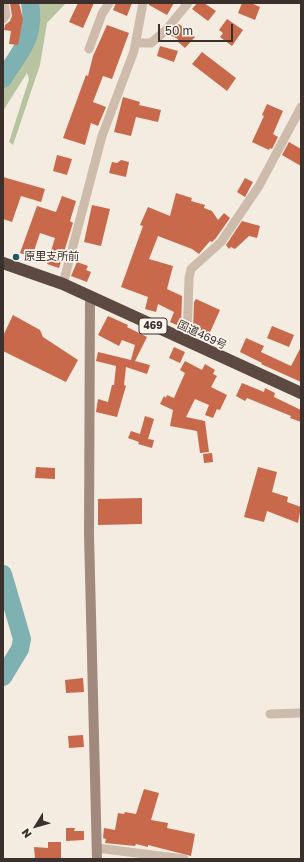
<!DOCTYPE html>
<html>
<head>
<meta charset="utf-8">
<style>
  body { margin:0 }
  #map { position:relative; width:304px; height:862px; overflow:hidden; background:#f4ebe1; font-family:"Golos Text",sans-serif }
  canvas { display:block }
  .frame { position:absolute; inset:0; border:4px solid #3b302b; pointer-events:none }
  .north { position:absolute; left:16px; top:806px; width:40px; height:40px; -webkit-text-stroke:3px #fbf5ee; paint-order:stroke; rotate:233deg; font-size:11px; font-weight:700; line-height:16px; text-align:center; color:#3b302b }
  .north::after { content:''; display:block; margin:auto; width:14px; height:18px; background:#3b302b; clip-path:polygon(50% 0,100% 100%,50% 72%,0 100%) }
  .scale { position:absolute; left:158px; top:24px; width:75px; height:18px; box-sizing:border-box; border:2px solid #3b302b; border-top:0; padding-left:5px; font-size:12px; line-height:14px; white-space:nowrap; color:#3b302b; -webkit-text-stroke:3px #fbf5ee; paint-order:stroke }
</style>
</head>
<body>
<div id="map">
<canvas width="304" height="862"></canvas>
<div class="frame"></div>
<div class="north">N</div>
<div class="scale">50 m</div>
</div>
<script>
const ctx = document.querySelector('canvas').getContext('2d');
ctx.lineJoin = 'round';
function fill(path, color) { ctx.fillStyle = color; ctx.fill(path, 'evenodd'); }
function strokePath(path, color, width, dash) { ctx.strokeStyle = color; ctx.lineWidth = width; ctx.lineCap = dash ? 'butt' : 'round'; ctx.setLineDash(dash || []); ctx.stroke(path); }
function drawText(font, color, halo, rows, align = 'center') {
  ctx.font = font + ' "Golos Text","Noto Sans JP",sans-serif'; ctx.lineWidth = 3.5; ctx.setLineDash([]); ctx.textBaseline = 'middle'; ctx.strokeStyle = halo; ctx.fillStyle = color; for (const [text, x, y, turn = 0] of rows) {
    ctx.save(); ctx.translate(x, y); ctx.rotate((+turn || 0) * Math.PI / 180); ctx.textAlign = isNaN(turn) ? turn : align; if (halo) ctx.strokeText(text, 0, 0); ctx.fillText(text, 0, 0); ctx.restore();
  }
}
const green = new Path2D(`
  M25 3H66L47 23 40 65 13 145 9 142 29 79 27 73 3 111V89L29 47V19Z`);
const river = new Path2D(`
  M3 79C20 51 36 38 30 3
  M3 574 22 639 20 649 3 677`);
const building = new Path2D(`
  M10 3H19L23 19 18 45 9 44 11 31 4 30 5 25 10 21 12 16Z
  M78 3H94L83 28 69 22Z
  M116 3H132L127 16 113 10Z
  M149 3H174L167 15 149 5Z
  M197 3H204L216 11 208 21 192 9Z
  M242 3H251L260 7 255 20 238 13Z
  M227 19 243 30 232 46 220 37 223 33 219 30Z
  M179 24 195 37 185 48 177 41 178 39 170 35Z
  M107 25 129 33 112 79 103 76 93 102 106 107 98 126 91 123 85 145 63 138 86 75 88 76 93 56Z
  M160 46 178 51 174 62 157 56Z
  M202 52 236 78 227 91 192 64Z
  M123 97 140 102 139 105 161 110 158 122 136 117 131 136 114 132Z
  M267 104 283 111 273 134 278 137 272 149 270 148 269 150 252 142 264 116 262 115Z
  M289 142 301 149V166L282 155Z
  M57 155 72 159 67 175 53 171Z
  M121 160 129 162 126 177 109 173 112 162 117 163Z
  M3 177 45 189 41 202 21 196 12 222 3 219Z
  M245 178 253 182 245 197 237 192Z
  M176 193 192 198 191 201 205 205 204 208 212 211 218 220 224 213 230 218 216 238 212 242 210 241 199 254 192 249 158 236 149 259 173 266 167 289 182 296 181 327 170 322 174 312 158 304 156 312 145 309 148 297 121 287 143 226 140 225 148 207 170 216Z
  M62 196 76 201 70 221 73 223 59 268 47 264 55 238 40 233 32 257 20 253 37 206 56 212Z
  M92 205 110 209 101 246 84 242Z
  M242 221 260 226 257 238 249 236 235 249 231 247 229 249 226 245Z
  M77 262 88 266 86 270 91 272 87 282 71 276Z
  M196 299 220 310 207 339 193 332 194 302Z
  M13 315 40 330 43 337 78 360 66 382 3 351V336Z
  M108 316 128 325 127 327 147 337 135 361 150 365 147 374 126 367 124 385 126 386 117 417 96 412 98 399 108 402 112 385H114L116 366 96 361 98 352 131 360 135 345 122 340 119 346 98 335Z
  M272 326 294 335 289 347 267 338Z
  M246 338 264 346 261 352 291 366 301 347V382L261 364 262 363 240 352Z
  M174 347 185 352 180 363 169 358Z
  M185 361 202 370 205 364 215 370 213 374 217 376 211 387 227 395 220 410 217 409 213 418 205 415 209 405 195 399 186 417 205 421 209 452 200 453 197 431 170 426 173 410 160 404 164 396 166 398 167 395 174 398 185 373 180 370Z
  M242 383 264 392 265 388 275 393 274 397 301 410V422L290 418 291 416 247 398 245 401 236 396Z
  M145 416 154 419 148 439 154 440 152 448 138 444 139 442 128 438 131 431 140 434Z
  M212 453 213 462 204 463 203 454Z
  M36 467 55 468V479L35 478Z
  M258 467 277 472 272 492 288 497 287 502 301 507 298 523 267 511 264 522 244 517Z
  M142 498V524L98 525V499Z
  M83 678 84 692 66 693 65 680Z
  M83 735 84 747 69 748 68 736Z
  M144 789 159 793 151 820 168 823 167 828 195 834 191 856 148 845V847L136 844 135 846 105 843 106 839 103 838 104 828 115 830 118 813 124 814 125 812 136 814Z
  M66 828H75L74 831H84V840L66 841Z
  M48 842H61V858L35 859 34 847 48 848Z`);
const street = new Path2D(`
  M3 19 6 15 4 3
  M137 43H151L165 31 188 3
  M89 49 102 14 109 3
  M63 284 102 136 134 51 143 3
  M187 342 189 278 191 269 221 242 259 186 301 107
  M270 714 301 713
  M97 848 184 859`);
const secondary = new Path2D(`
  M90 297 89 534 97 859`);
const highway = new Path2D(`
  M3 263 63 284 301 393`);
const markers = [
  [16,257,4,"#1f5a5e"]
];
const shields = [
  [153,326,28]
];
const shieldNames = [
  ["469",153,326]
];
const poiNames = [
  ["原里支所前",24,257]
];
const streetNames = [
  ["国道469号",202,335,25]
];
fill(green, '#b8c4a0');
strokePath(river, '#7fb0b2', 18);
fill(building, '#c8694b');
strokePath(street, '#cdbbac', 9);
strokePath(secondary, '#a18a7d', 10);
strokePath(highway, '#5c4a42', 12);
for (const [x, y, r, color] of markers) { const dot = new Path2D(); dot.arc(x, y, r, 0, 2 * Math.PI); ctx.fillStyle = color; ctx.fill(dot); strokePath(dot, '#fbf5ee', 1.5); }
for (const [x, y, w] of shields) { const box = new Path2D(); box.roundRect(x - w / 2, y - 8, w, 16, 3); ctx.fillStyle = '#fbf5ee'; ctx.fill(box); strokePath(box, '#3b302b', 1); }
drawText('bold 10px', '#3b302b', null, shieldNames);
drawText('11px', '#3b302b', '#fbf5ee', poiNames, 'left');
drawText('11px', '#3b302b', '#fbf5ee', streetNames);
</script>
</body>
</html>
